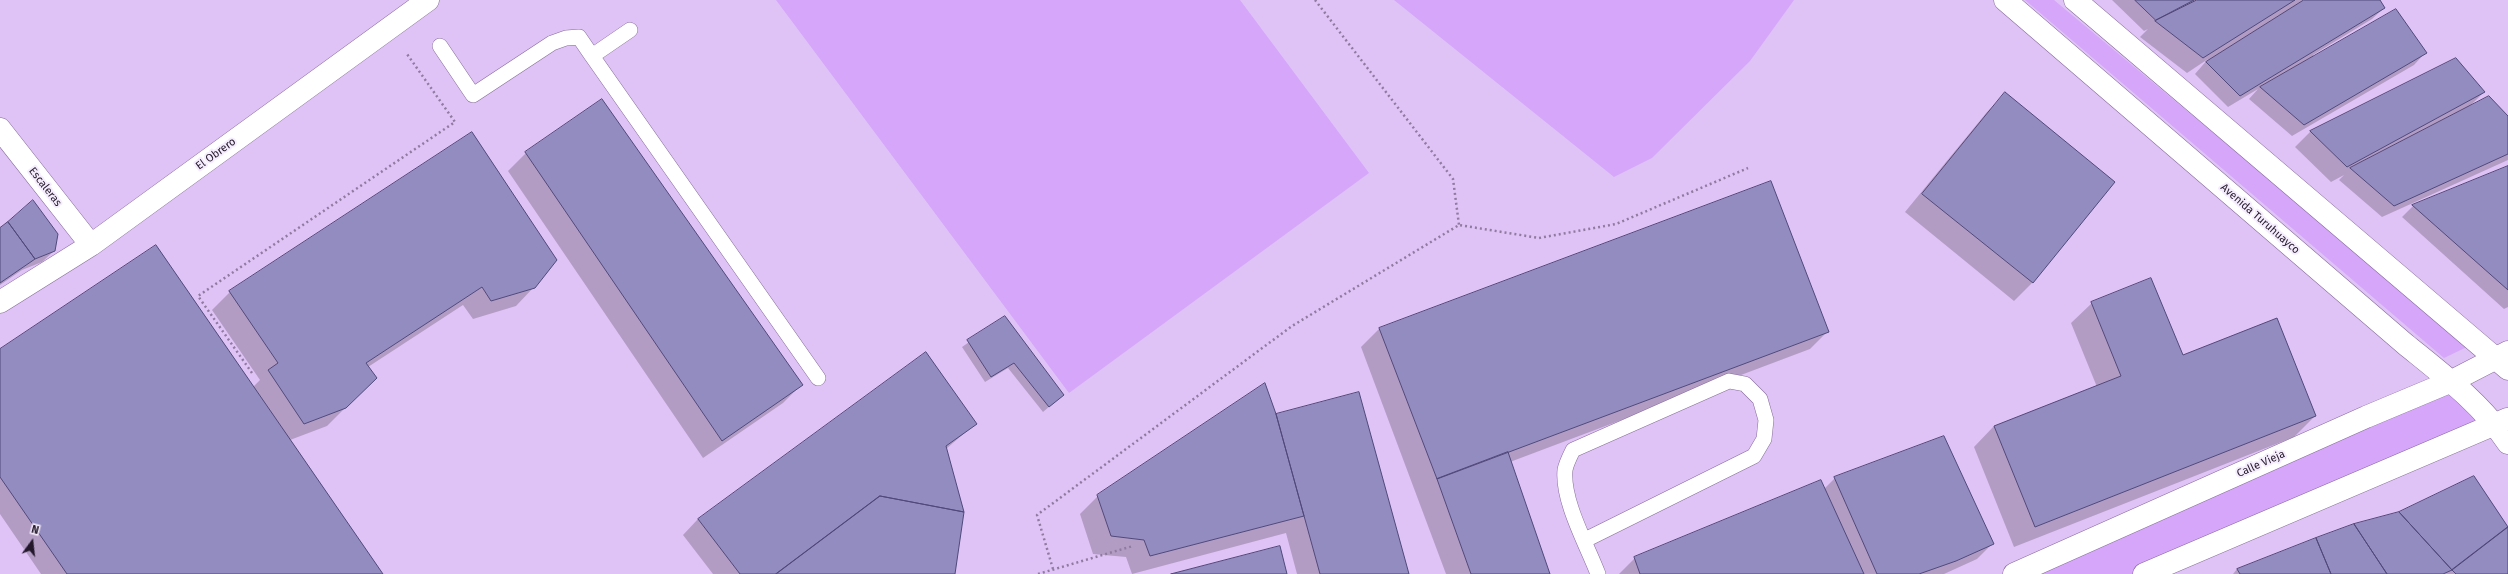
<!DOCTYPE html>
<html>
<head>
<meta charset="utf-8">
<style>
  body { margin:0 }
  #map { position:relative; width:2508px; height:574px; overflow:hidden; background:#dfc3f6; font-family:"Fira Sans",sans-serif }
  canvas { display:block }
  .north { position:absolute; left:12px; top:522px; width:40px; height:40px; -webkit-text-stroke:3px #f5edfd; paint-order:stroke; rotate:15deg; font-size:11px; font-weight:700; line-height:16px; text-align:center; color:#23182b }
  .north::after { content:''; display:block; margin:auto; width:14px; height:18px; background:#23182b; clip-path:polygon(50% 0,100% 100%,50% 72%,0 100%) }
</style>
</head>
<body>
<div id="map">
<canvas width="2508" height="574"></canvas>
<div class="north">N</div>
</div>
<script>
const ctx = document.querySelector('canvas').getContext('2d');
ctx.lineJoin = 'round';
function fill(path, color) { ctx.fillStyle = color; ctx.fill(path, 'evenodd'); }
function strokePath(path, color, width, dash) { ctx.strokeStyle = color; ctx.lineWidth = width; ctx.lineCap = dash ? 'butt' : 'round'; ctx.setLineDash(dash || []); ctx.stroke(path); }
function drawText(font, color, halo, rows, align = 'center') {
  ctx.font = font + ' "Fira Sans",sans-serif'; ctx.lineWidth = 4; ctx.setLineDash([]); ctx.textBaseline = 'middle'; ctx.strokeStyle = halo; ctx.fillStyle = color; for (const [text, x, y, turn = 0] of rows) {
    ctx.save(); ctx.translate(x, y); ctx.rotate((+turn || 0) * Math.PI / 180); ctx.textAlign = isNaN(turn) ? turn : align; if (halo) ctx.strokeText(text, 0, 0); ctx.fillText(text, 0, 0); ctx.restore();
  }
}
const green = new Path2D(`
  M776 0H1240L1369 173 1069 393Z
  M1394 0H1794L1750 61 1652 158 1614 177Z
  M2025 0H2054L2469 346 2444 358Z
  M2452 381 2496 425 2145 574H2014Z`);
const shadow = new Path2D(`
  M2112 0H2378L2384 8 2372 19 2313 55 2314 57 2425 53 2414 65 2292 136 2249 99 2258 89 2228 107 2195 74 2208 59 2187 73 2140 37 2148 29 2144 31Z
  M2456 59 2484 92 2469 107 2508 118V160L2382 217 2339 180 2344 175 2331 182 2295 147 2310 132Z
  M2005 94 2114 182 2032 283 2014 301 1905 212 1987 112Z
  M472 134 534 287 516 306 473 319 463 305 368 367 375 378 327 426 290 440 382 574H41L0 514V350L253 387 260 380 212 310 230 292Z
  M526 153 801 385 783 403 703 458 508 171Z
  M2508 167V307L2504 309 2402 217 2413 206Z
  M1771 182 1828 331 1810 349 1510 462 1549 574H1446L1361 347 1379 329Z
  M32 202 54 251 42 262 22 270 0 285V228Z
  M2092 303 2182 356 2315 416 2294 437 2014 547 1974 447 1994 426 2097 387 2071 323Z
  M1005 317 1063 395 1043 412 1008 368 985 382 962 347Z
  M1358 393 1408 574H1297L1286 533 1132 574 1126 557 1093 554 1080 514 1098 496 1275 415Z
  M975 424 946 449 954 574H713L683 535 698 519Z
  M1835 478 1993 543 1977 559 1944 574H1619L1635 558 1824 489Z
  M2508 528V574H2233L2237 569 2316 539Z`);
const building = new Path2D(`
  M2135 0H2194L2156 20Z
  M2197 0H2295L2203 58 2155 21Z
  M2304 0H2380L2385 8 2240 96 2206 62Z
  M2396 9 2427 53 2304 125 2260 87Z
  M2456 58 2485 92 2347 167 2310 131Z
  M2005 92 2115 182 2033 283 1922 194Z
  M2489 96 2508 116V154L2394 206 2350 168Z
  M602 99 803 385 722 441 525 152Z
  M472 132 557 260 535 288 491 301 482 287 366 363 377 378 346 408 304 424 268 370 278 363 229 291Z
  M2508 166V290L2412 205Z
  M1771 181 1829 332 1437 479 1379 328Z
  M33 200 58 234 55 251 35 259 8 222Z
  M8 222 35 259 0 283V228Z
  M156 245 383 574H67L0 477V349Z
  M2151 278 2183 355 2277 318 2316 416 2035 527 1994 426 2121 376 2091 302Z
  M1005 316 1064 395 1049 407 1014 363 991 377 967 340Z
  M926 352 977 424 946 446 964 512 880 496 776 574H740L698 519Z
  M1265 383 1276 414 1304 516 1150 556 1144 540 1111 536 1097 495Z
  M1359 392 1409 574H1320L1276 414Z
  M1944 436 1994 544 1956 561 1919 574H1877L1834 477Z
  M1508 452 1550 574H1471L1437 479Z
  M2474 476 2508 527 2452 570 2399 512Z
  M1821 480 1864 574H1640L1634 557Z
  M880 496 964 512 955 574H776Z
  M2399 512 2452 570 2443 574H2387L2354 524Z
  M2354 524 2387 574H2331L2316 538Z
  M2508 527V574H2456L2452 570Z
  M2316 538 2331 574H2240L2237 569Z
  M1280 546 1287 574H1171Z`);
const path = new Path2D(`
  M1315 0 1453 179 1459 225
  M252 373 198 296 455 122 407 54
  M1053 569 1037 515 1292 326 1459 225 1539 238 1616 224 1748 168
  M1038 574 1133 546`);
const service = new Path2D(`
  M630 30 592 56 818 378
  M440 46 473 95 552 43 566 38 579 37 592 56
  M1585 540 1754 456 1764 439 1766 420 1760 399 1745 384 1729 381 1573 450C1570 456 1566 464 1565 470 1562 501 1587 545 1598 574`);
const minor = new Path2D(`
  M0 129 91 245
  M0 302 91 245 428 0`);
const secondary = new Path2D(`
  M2005 0 2405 344C2442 374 2481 403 2508 443
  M2075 0 2508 369
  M2014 574 2366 417 2452 381 2508 352
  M2144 574 2507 419`);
const streetNames = [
  ["El Obrero",216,154,-36],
  ["Escaleras",45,187,52],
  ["Avenida Turuhuayco",2260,219,41],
  ["Calle Vieja",2261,464,-24]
];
fill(green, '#d6a6fa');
fill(shadow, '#0003');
fill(building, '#938cc1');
strokePath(building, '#514979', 1);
strokePath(service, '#866b9b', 16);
strokePath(minor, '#866b9b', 23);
strokePath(secondary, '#866b9b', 23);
strokePath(path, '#8f7ba0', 2.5, [2, 3]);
strokePath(service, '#fff', 15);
strokePath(minor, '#fff', 22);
strokePath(secondary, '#fff', 22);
drawText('11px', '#23182b', '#f5edfd', streetNames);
</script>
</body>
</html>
